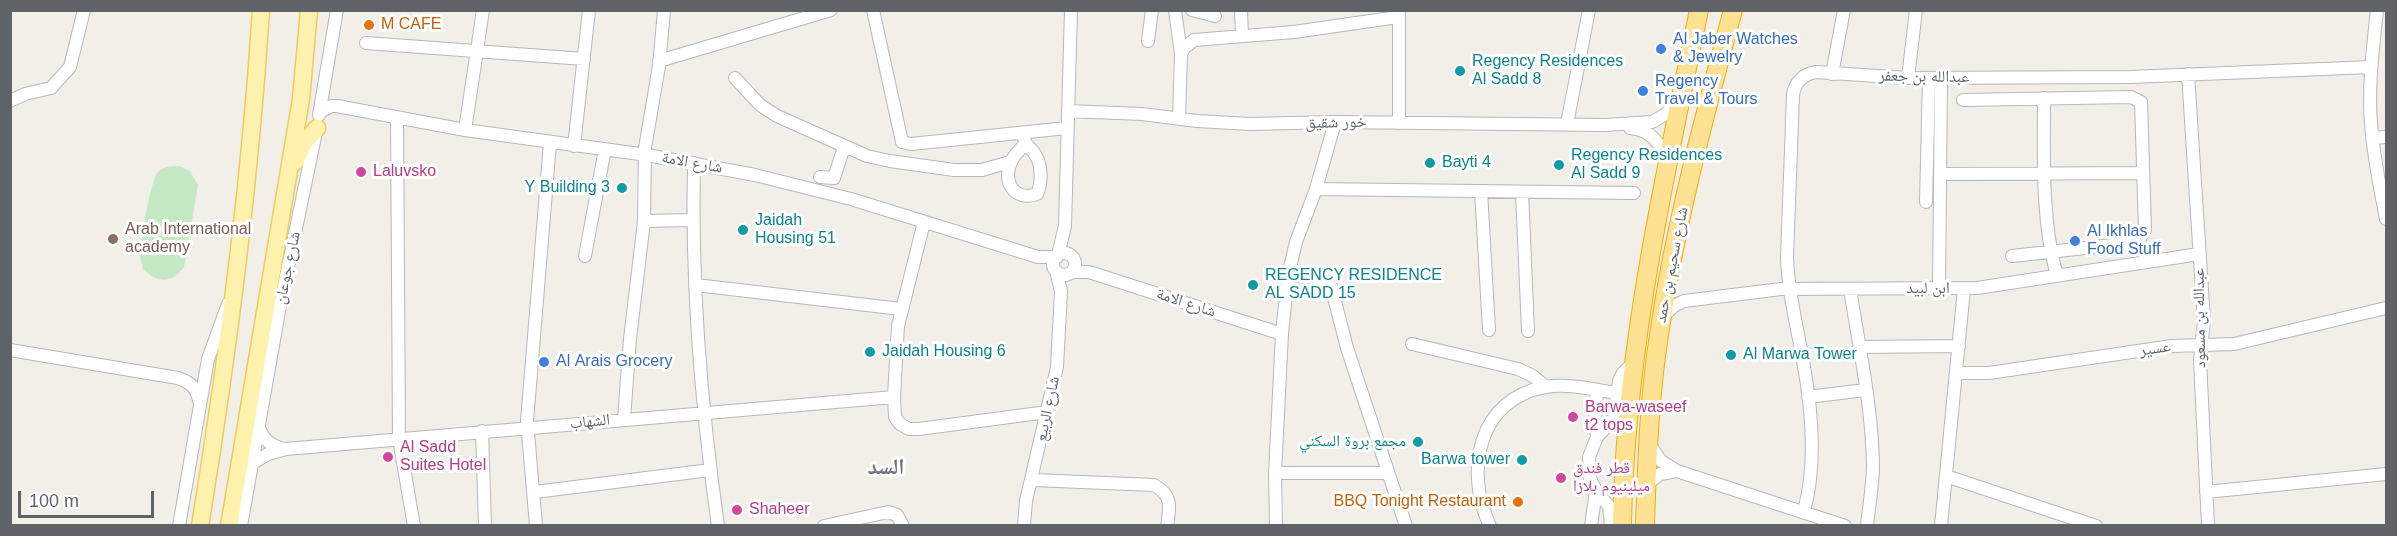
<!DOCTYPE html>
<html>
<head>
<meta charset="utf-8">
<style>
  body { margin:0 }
  #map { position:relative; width:2397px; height:536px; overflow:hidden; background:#f1efe8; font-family:Arial,sans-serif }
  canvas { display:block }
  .frame { position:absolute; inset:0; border:12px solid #5f6368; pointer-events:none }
  .scale { position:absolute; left:18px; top:491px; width:136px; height:27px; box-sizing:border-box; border:3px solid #5f6368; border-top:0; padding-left:8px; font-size:18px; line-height:21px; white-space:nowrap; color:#5f6368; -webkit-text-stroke:4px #fff; paint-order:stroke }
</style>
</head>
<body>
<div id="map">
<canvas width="2397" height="536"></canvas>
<div class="frame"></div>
<div class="scale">100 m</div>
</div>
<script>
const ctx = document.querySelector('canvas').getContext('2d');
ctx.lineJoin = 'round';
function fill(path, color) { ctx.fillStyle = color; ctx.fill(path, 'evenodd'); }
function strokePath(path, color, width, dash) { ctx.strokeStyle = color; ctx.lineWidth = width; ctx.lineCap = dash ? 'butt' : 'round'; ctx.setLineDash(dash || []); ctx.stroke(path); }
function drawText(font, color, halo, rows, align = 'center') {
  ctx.font = font + ' Arial,"Noto Naskh Arabic",sans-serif'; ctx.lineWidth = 6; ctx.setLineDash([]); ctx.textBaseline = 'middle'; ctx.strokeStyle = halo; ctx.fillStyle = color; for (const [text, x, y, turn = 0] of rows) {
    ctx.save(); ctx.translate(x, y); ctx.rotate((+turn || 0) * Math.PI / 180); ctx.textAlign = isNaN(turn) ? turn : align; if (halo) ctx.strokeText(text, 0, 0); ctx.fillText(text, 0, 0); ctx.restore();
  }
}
const green = new Path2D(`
  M180 166 190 171 198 185 184 267C172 284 157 283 143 269 142 264 140 259 140 255 140 243 151 179 158 172 164 166 172 166 180 166Z`);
const minor = new Path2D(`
  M873 10 902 142 911 144 1067 128
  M1175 10 1181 54
  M1192 10 1215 16
  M1241 10 1242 36
  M2377 10C2373 48 2368 85 2371 123 2373 155 2380 187 2386 219
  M1148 41 1152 10
  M366 43 584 59
  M659 61 831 10
  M1832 74 1844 10
  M2188 74 2204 321 2200 360 2208 526
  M735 78 760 105 777 116 867 156 890 161 954 170H982L1010 162
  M1908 78 1916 10
  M2044 98C2044 157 2041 219 2057 276
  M1963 100 2131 97 2141 102 2145 230 2139 240 2131 243 2012 256
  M10 101 25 94 51 88 70 67 84 10
  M1068 111 1142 114 1197 121 1250 124 1335 122 1605 125 1652 122 1666 114 1679 101
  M320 112 331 106H337L465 130 647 155 755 175 851 199 1038 257H1057
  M319 115 337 10
  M397 118 399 439 414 526
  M1179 118 1181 54 1184 48 1194 40 1294 32 1398 17
  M1399 123V10
  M1567 124 1589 10
  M1630 128C1651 130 1661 143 1667 162
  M465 130 483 10
  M1023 133C1025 149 1030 144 1036 156 1042 166 1042 184 1037 194 1014 202 1001 181 1012 160 1015 154 1020 150 1024 145
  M2372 138 2386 137
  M574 146 589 10
  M694 163C691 284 701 406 718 526
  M1940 174 2143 173
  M820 177 834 178 844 147
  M1316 189 1634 193
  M1481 191 1489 330
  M1522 192 1528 331
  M1926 202 1929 78
  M644 221 693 220
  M924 222 898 326 894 397 895 417 900 424 909 429H919L1047 412
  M1053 264a11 11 0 1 1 22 0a11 11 0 1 1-22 0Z
  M1058 255 1065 226 1071 10
  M585 256 605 149
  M1072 272H1089L1282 334
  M1288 276C1303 277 1321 274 1331 286L1347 348 1406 526
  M696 285 901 309
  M1850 289C1859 347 1872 406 1873 465 1873 485 1869 505 1867 526
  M1939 290 1941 78
  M1662 317 1674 306 1684 301 1781 289 1977 288 2199 254
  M1412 344 1518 369 1533 376 1546 387
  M1859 347 1959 346
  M10 350 178 378C190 382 197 388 199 401
  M1956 373H1989L2172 346 2234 344 2386 308
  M1597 390 1595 423 1597 437
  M1808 397 1865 390
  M624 419 630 339 644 221 645 148 659 66 664 10
  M258 424C262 439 270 446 285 449
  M482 431 485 526
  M1649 444 1661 461 1677 471 1845 526
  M251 464 268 454 286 449 894 397
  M1275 473H1388
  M1946 476 2096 526
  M1033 480 1154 485C1173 496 1170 506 1167 526
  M1646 485 1660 474 1677 471
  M535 492 710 470
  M2206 492 2386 474
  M1804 511C1817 464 1812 409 1803 361 1797 326 1788 292 1787 257L1793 95C1795 82 1803 74 1816 72L1908 78 2130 77 2371 67
  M179 526 208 359 228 304
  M241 526 280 306 316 132
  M536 526 527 421 550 143
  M824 526 888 512 897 515 903 526
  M1024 526 1026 501 1057 367 1061 291 1056 271
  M1276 526 1275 473 1282 334 1288 276 1296 242 1316 189 1335 122
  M1490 526C1464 471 1478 399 1545 387 1569 383 1594 390 1618 393
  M1591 526 1596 491
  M1611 526 1609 506 1596 491 1590 478 1589 457 1597 437 1614 418 1619 381 1623 373 1633 363
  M1941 526 1964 289`);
const major = new Path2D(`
  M295 162 304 143 317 128
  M200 526C228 355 250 183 261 10
  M229 526 301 99 309 10`);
const highway = new Path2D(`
  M1622 526C1625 351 1664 180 1699 10
  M1645 526C1647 462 1649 398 1659 335 1675 225 1704 117 1733 10`);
const markers = [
  [369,25,6,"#e8710a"],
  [1661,49,6,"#3f7fe0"],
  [1460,71,6,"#0f9aa8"],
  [1643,91,6,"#3f7fe0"],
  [1430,163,6,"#0f9aa8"],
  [1559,165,6,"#0f9aa8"],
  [361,172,6,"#d1479c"],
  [622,188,6,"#0f9aa8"],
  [743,230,6,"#0f9aa8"],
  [113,239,6,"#8d6e63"],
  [2075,241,6,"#3f7fe0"],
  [1253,285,6,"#0f9aa8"],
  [870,352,6,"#0f9aa8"],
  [1731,355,6,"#0f9aa8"],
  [544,362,6,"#3f7fe0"],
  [1573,417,6,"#d1479c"],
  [1418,442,6,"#0f9aa8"],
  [388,457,6,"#d1479c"],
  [1522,460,6,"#0f9aa8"],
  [1561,478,6,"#d1479c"],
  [1518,502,6,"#e8710a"],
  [737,510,6,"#d1479c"]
];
const foodNames = [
  ["M CAFE",381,25],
  ["BBQ Tonight Restaurant",1506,502,"right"]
];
const shopNames = [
  ["Al Jaber Watches",1673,40],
  ["& Jewelry",1673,58],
  ["Regency",1655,82],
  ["Travel & Tours",1655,100],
  ["Al Ikhlas",2087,232],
  ["Food Stuff",2087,250],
  ["Al Arais Grocery",556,362]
];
const cultureNames = [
  ["Regency Residences",1472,62],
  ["Al Sadd 8",1472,80],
  ["Regency Residences",1571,156],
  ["Al Sadd 9",1571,174],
  ["Bayti 4",1442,163],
  ["Y Building 3",610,188,"right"],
  ["Jaidah",755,221],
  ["Housing 51",755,239],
  ["REGENCY RESIDENCE",1265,276],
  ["AL SADD 15",1265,294],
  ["Jaidah Housing 6",882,352],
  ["Al Marwa Tower",1743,355],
  ["مجمع بروة السكني",1406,442,"right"],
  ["Barwa tower",1510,460,"right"]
];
const streetNames = [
  ["عبدالله بن جعفر",1924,77,1],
  ["خور شقيق",1336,123,-1],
  ["شارع الامة",692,163,10],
  ["شارع سحيم بن حمد",1672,265,-79],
  ["شارع جوعان",288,268,-78],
  ["ابن لبيد",1928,289],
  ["شارع الامة",1186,303,18],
  ["عبدالله بن مسعود",2200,318,-91],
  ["عسير",2155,349,-8],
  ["شارع الربيع",1048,409,-78],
  ["الشهاب",590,422,-6]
];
const hotelNames = [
  ["Laluvsko",373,172],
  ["Barwa-waseef",1585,408],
  ["t2 tops",1585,426],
  ["Al Sadd",400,448],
  ["Suites Hotel",400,466],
  ["قطر فندق",1573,469],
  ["ميلينيوم بلازا",1573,487],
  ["Shaheer",749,510]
];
const educationNames = [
  ["Arab International",125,230],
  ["academy",125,248]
];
const districtNames = [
  ["السد",886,468]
];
fill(green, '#c5e8c5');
strokePath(minor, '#b5b8bc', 14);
strokePath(major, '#f2c960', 19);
strokePath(highway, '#f9ab00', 20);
strokePath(minor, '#fff', 12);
strokePath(major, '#fff2af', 16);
strokePath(highway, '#fde293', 18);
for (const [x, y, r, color] of markers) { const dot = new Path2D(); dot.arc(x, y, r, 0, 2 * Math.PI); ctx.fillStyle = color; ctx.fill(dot); strokePath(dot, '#fff', 2); }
drawText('16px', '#c56008', '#fff', foodNames, 'left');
drawText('16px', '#366cbe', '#fff', shopNames, 'left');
drawText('16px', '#0d838f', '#fff', cultureNames, 'left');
drawText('16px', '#5f6368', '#fff', streetNames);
drawText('16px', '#b23c85', '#fff', hotelNames, 'left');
drawText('16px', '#785e54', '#fff', educationNames, 'left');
drawText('bold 22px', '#70757a', '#fff', districtNames);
</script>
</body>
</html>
